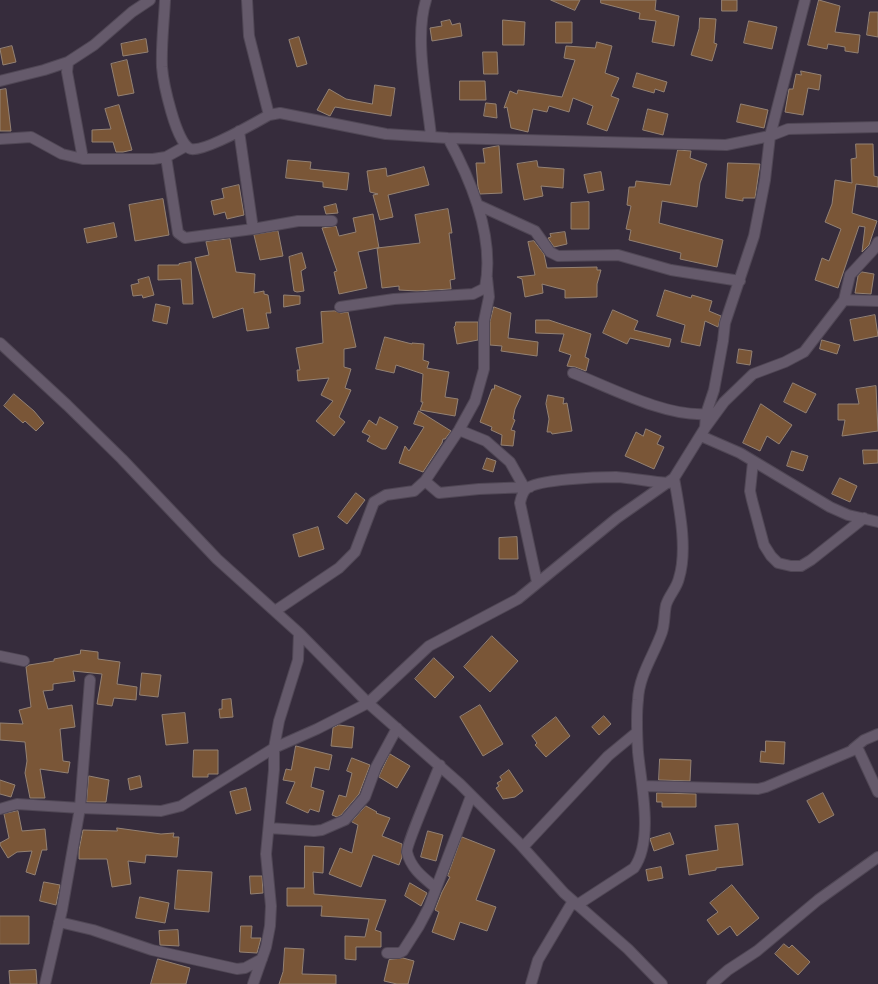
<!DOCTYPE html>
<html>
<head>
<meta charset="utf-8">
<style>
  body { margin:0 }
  canvas { display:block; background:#362c3c }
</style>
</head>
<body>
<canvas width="878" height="984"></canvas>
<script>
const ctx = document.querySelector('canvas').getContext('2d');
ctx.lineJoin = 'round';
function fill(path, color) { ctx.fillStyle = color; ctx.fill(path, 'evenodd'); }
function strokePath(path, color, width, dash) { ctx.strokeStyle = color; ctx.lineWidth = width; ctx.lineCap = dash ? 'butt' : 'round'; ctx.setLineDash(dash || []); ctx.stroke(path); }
const building = new Path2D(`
  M551 0H580L575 10Z
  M601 0H656L655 10 679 16 674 46 652 42 656 21 639 19 640 13 601 3Z
  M722 0H737V11H722Z
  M819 0 840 6 835 32 860 35 858 53 845 51V47L828 44 827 49 808 45Z
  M870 12H878V37L867 35Z
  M700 18 716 19 714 43 717 44 712 61 691 55 699 29Z
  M450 20 452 25 460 23 462 36 432 41 430 28 442 26 441 22Z
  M503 20 525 22 524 45H503Z
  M749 21 777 27 772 49 744 43Z
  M556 22H572V43H556Z
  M299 37 307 64 297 67 289 40Z
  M146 39 148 52 123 56 121 44Z
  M597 42 612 46 605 73 619 78 611 96 619 99 607 131 587 124 593 106 573 98 569 112 549 106 547 112 533 109 528 132 511 128 507 107 504 108 510 91 517 94 518 90 562 97 575 60 564 58 566 46 595 48Z
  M12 46 16 62 3 65 0 49Z
  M483 52H497L498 74H484Z
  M127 60 134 93 118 96 111 64Z
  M801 71 821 75 819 90 808 88 803 115 785 112 789 89H793L796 74 801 75Z
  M637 73 667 82 664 92 655 89 654 93 633 87Z
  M460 81H485L486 100H460Z
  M375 85 395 88 391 116 335 107 330 116 317 110 329 89 346 99 372 104Z
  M6 89 11 131H0V90Z
  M486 103 496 104 497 118 484 116Z
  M741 104 768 110 764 128 737 122Z
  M119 105 132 150 123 152H116L113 142H92V130L111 129 105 109Z
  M648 109 668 114 663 135 643 130Z
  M856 144H873L874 176 878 177V187L856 184 852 213 877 221 869 245 862 252 865 227 859 226 838 288 815 280 822 258 829 261 841 229 825 222 832 204 835 180 852 183 851 159 856 158Z
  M499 146 502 193 480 194 478 187 476 163H485L483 149Z
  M678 150 691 151 690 158 707 164 700 183 697 207 662 201 659 223 723 240 717 267 680 259 681 253 629 240 631 230 626 229 631 206 627 205 629 187H635L636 181 670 185Z
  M288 160 311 162 310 169 349 173 347 190 323 187V182L286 178Z
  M537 161 538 167 564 169 563 188 541 186 543 196 524 200 517 164Z
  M728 163 760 164 755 198H743V201L726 198Z
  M424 167 429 185 388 195 393 217 380 220 373 195 378 194 370 192 367 171 386 168 387 176Z
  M601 172 604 190 588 193 584 175Z
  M239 185 244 215 227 219 225 212 214 215 211 201 224 198 222 189Z
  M163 199 169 235 135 241 129 205Z
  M589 202V229H571V203Z
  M336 204 338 213 326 214 324 207Z
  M448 209 452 233H449L455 279 450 280 451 289 417 291 399 290V286L382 288 377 248 358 252 367 288 339 294 334 272 337 271 322 228 336 226 339 236 356 232 353 218 373 214 379 248H377L420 243 415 215Z
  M114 223 117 237 87 243 84 229Z
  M278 231 283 256 260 260 254 235Z
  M565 232 567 244 554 247 548 238 551 237 550 234Z
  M230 239 236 272 255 274 254 293 264 291V294L268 295 271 313H266L269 328 247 331 243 308 213 318 195 258 209 255 206 242Z
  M534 241 544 254 547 268 597 267V270H601L597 284V297L565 298V290L542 284 543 293 525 297 522 279 517 277 535 275 528 242Z
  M302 253 306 268 301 271 304 291 297 292 294 291 289 257Z
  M191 262 193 304H183L181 279 158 280V265H179V264Z
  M862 272 874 274 871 294 855 293 858 276Z
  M149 277 154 295 143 298 142 295 133 296 131 285 139 283 138 280Z
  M665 290 691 298 692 295 712 301 709 311 721 316 718 327 705 321 700 346 681 342 685 325 657 316Z
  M284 295 300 296V304L284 307Z
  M156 304 170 307 167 324 153 321Z
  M494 307 511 313 508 338 538 342 537 356 501 351 502 346 490 345V322Z
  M613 310 638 321 634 330 671 339 669 347 630 338 627 344 603 333Z
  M335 311 341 313 348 312 356 347 344 349V367L351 369 345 388 351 390 339 417 345 422 334 436 316 421 333 401 321 395 329 378 298 381 297 370H300L296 348 323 343 321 312Z
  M875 315 878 336 854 341 850 320Z
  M536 320H549L591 334 585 357 589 359 586 371 575 367 567 366 571 355 559 351 564 334 536 333Z
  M456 322H478V340L457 344 454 327 455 326Z
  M385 337 412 344V343L424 344 423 360 429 362 427 368 449 372 445 397 458 399 455 416 420 410 423 402H421L423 374 396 365 394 373 376 369Z
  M822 340 840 345 837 354 820 349Z
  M739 349 752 351 750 365 737 363Z
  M793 383 816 394 806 413 784 402Z
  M495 385 521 396 515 409 513 419 515 420 511 430 515 431 513 446 501 445 502 435 491 430 492 427 480 422 492 389H494Z
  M876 386 878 431 842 436 845 420H838V404H859L856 389Z
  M14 394 34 411 44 423 36 431 25 421 23 423 4 406Z
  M548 395 564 398 563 404 567 403 572 431 552 434 551 432H547L549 419 546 404Z
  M761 404 792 425 779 444 767 436 760 451 743 443Z
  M419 411 451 431 445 439H443L442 443 423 472 399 463 405 446 409 451 424 427 414 424Z
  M380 417 398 427 386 449H382L367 441 370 436 362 432 369 420 376 425Z
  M646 429 661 436 657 444 664 447 654 469 625 456 636 432 643 436Z
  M863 450H878V463L864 464Z
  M792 451 808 456 803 471 787 466Z
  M487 458 496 461 493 472 483 469Z
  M840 478 857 486 850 502 832 494Z
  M356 493 365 500 347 524 338 517Z
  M318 527 324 549 299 557 293 535Z
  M517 537 518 559H499V538Z
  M492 636 518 661 490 692 464 667Z
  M81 650 98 652V659L120 662 117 684 137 687 136 700 114 698 112 706 97 704 102 674 73 671 75 681 53 684V690L43 691 48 709 72 705 75 727 60 729 63 761 70 762 68 773 40 769 45 798H30L25 773 27 761 25 742 0 740V723L23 724 19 710 31 707 26 667 29 665 54 661V659L80 654Z
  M434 658 454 677 435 698 415 679Z
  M142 673 161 675 158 697 140 695Z
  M231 699 233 717 220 718 219 709H222V700Z
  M480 705 503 744 483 756 460 717Z
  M185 713 188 743 166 745 162 715Z
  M604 716 611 724 599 735 592 727Z
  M556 717 570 736 546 757 535 745 537 743 532 736Z
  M339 725 354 727 352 748 331 746 333 728Z
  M766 741 785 742 784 764 760 762 761 751 765 752Z
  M296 746 332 755 329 770 315 767 311 787 324 791 319 812 310 809 308 813 286 803 295 782 283 780 286 769 291 770Z
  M194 750H218V774H208V777H193Z
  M390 754 410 766 397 788 379 777Z
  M352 758 370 765 359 794 341 815 337 817 332 815 339 795 346 797 352 773 347 771Z
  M660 759 691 760 690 781 659 780Z
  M509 770 523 791 515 797 503 799 496 788 499 786 497 783 502 780 500 777Z
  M89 776 109 780 106 802H87Z
  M140 776 142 787 130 790 128 779Z
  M0 780 15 785 11 797 0 794Z
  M246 788 251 810 236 814 230 792Z
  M657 793 696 794V807H662V802H657Z
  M823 793 834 815 819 823 807 801Z
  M366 806 377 812 376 813 390 818 382 836 402 844V857L399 865 373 855 361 887 329 874 340 848 352 853 358 825 352 822Z
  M18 811 22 831 45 829 47 850H42L35 875 26 872 32 851 17 852 8 858 0 845V843L9 838 4 814Z
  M738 824 743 865 716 868V870L689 875 686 855 718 850 715 826Z
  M117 828 161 834 174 833 173 837H179L177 857 146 855 145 863 128 861 131 884 112 887 107 859H79V850L83 830 117 831Z
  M428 831 443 835 436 861 421 857Z
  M670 833 674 844 654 851 650 839Z
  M462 837 495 850 476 900 496 907 487 931 460 922 454 940 432 932 439 912 435 910 442 892 450 877 448 876Z
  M305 846 324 847 323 873 313 872 314 894 386 900 375 930 381 932V947H356V960L345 959V936L365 937 369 919 321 916 322 906H287V888H304Z
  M661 867 663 878 648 881 646 870Z
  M178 870 212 872 209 912 175 909Z
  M250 876H262L263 893 251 894Z
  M44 882 60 885 56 905 40 901Z
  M410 883 427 893 421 906 405 896Z
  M732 885 759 918 737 936 730 926 718 935 707 920 718 912 710 903Z
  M140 897 169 903 165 923 136 918Z
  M0 916H29V944H0Z
  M241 926H252L251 938H261L257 953 240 952Z
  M178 930 179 946 160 945 159 931Z
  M784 944 789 948 792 945 810 962 798 975 775 954Z
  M285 948 304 949 302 974 336 975V984H279L283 972Z
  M403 958 414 961 408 984H397L384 981 389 960Z
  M158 959 190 968 186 984H151Z
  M36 970 37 984H10L9 971Z`);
const minor = new Path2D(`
  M165 0C164 22 161 45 162 67 163 81 176 145 191 149 204 152 255 123 269 115L280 113 386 134 448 138 602 142 726 145 770 136 788 129 878 127
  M247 0 249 36 269 115
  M426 0C414 38 427 96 431 136
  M0 81 44 70 68 62
  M239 131 253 229
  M0 139 31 137 62 154 83 159H153L166 157 186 146
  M166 157 178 233 185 238 253 229 298 221H332
  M83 159 67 72 68 62 94 45 132 12 150 0
  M478 205 535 231 550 252 558 256 618 255 671 270 740 281
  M844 300 878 301
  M340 307 394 299 473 294 485 288C495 238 471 180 448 138
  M0 343 67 405 122 459 217 559 299 633 368 703 460 784 519 843 564 893 628 949 662 984
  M573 373C611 388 666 417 706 414
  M705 428 724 402 753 374 785 362 804 352 844 300 850 275 875 248 878 242
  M459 430 486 441 510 462 524 487
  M701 436 740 453 830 507 848 515 878 522
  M753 462 750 491 752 500 764 545 771 556 778 563 791 566H801L811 560 864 518
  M425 481 439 493 479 489 530 487
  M537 582 520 503C521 498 522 493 526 489 537 479 600 477 616 477 633 478 651 482 668 483
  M275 611 339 568 355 552 374 502 386 495 414 491 425 481 459 430 475 401 484 369V321L489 297 487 278
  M0 656 24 661
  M853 749 864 740 878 734
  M643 786 758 789 766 787 856 749 859 751 878 792
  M0 809 17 804 80 808 161 811 181 806 274 748 317 729 368 703 429 646 518 599 617 518 674 478 705 428 706 414 714 390 723 341 725 323 754 236 765 180 770 136 805 0
  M269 828 314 831 322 830 345 820 365 797 376 767 397 728
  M523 847 608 756 637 732
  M436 888C424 878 411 869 407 852 406 845 435 778 440 765
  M577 905 634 868C654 840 641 784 638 752 637 735 636 717 638 700 639 675 654 655 662 632 665 623 664 614 666 605 669 595 677 588 679 578 688 549 679 507 674 478
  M59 922 93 930 152 950 237 969 245 968 262 959
  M387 953H399L403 951 419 926 429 907 471 796
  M45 984 62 910 80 808 90 680
  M253 984 266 947 270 926 271 906 266 854 274 770V748L279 721 298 660 299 633
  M531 984 538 960 573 901
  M712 984 728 970 757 951 818 900 878 857`);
fill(building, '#7a5637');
strokePath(building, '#938173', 1);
strokePath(minor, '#504755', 12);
strokePath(minor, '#655a6b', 10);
</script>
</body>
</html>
